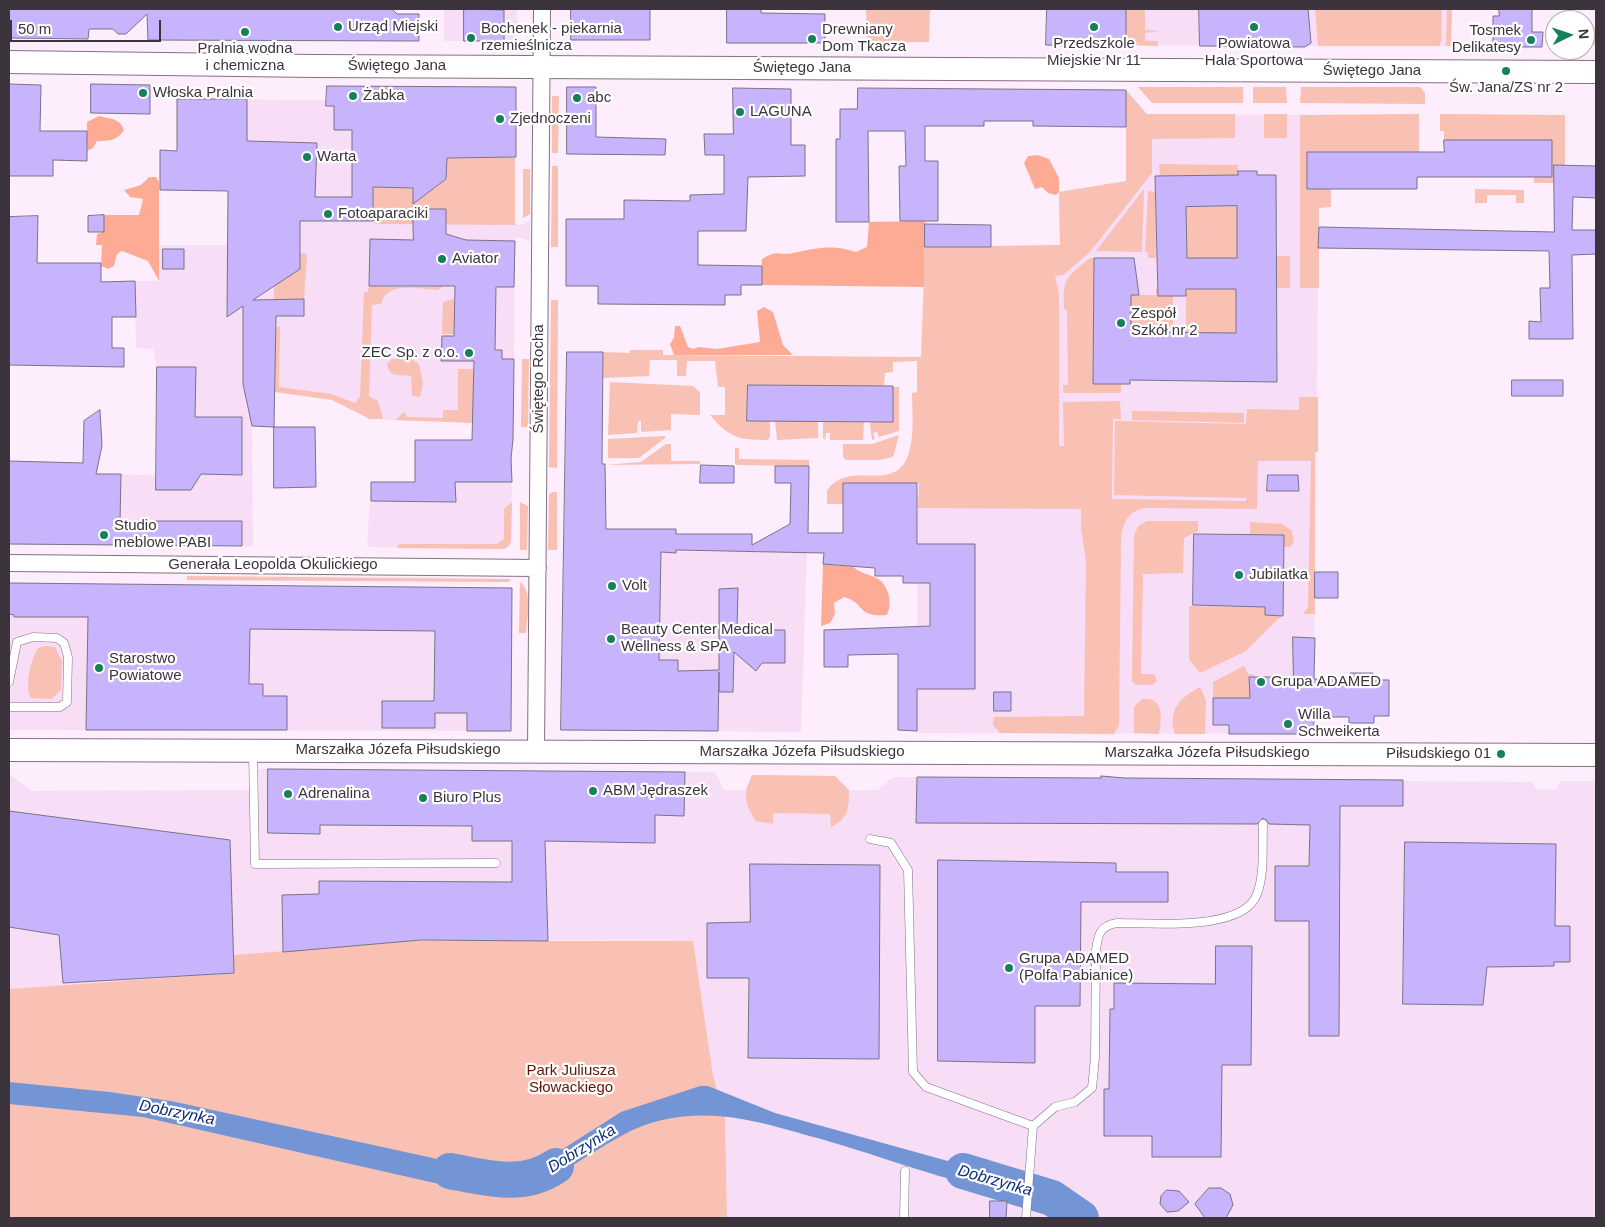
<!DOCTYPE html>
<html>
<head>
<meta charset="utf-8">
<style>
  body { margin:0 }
  #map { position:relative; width:1605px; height:1227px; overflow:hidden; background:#feedfc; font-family:Arial,sans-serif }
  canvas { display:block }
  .frame { position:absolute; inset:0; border:10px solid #3c343c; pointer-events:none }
  .north { position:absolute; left:1545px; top:10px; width:50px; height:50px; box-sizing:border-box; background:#fff; border:1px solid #b1aeb1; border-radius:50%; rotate:86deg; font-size:14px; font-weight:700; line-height:20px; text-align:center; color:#3c343c }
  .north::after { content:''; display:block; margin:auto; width:18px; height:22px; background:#16805b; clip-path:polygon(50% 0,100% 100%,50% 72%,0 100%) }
  .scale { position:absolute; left:10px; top:20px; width:151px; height:22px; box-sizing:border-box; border:2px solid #3c343c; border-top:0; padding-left:6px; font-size:15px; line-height:18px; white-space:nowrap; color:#3c343c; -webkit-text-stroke:4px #fff; paint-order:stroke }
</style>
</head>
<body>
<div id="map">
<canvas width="1605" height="1227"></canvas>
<div class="frame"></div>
<div class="north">N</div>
<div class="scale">50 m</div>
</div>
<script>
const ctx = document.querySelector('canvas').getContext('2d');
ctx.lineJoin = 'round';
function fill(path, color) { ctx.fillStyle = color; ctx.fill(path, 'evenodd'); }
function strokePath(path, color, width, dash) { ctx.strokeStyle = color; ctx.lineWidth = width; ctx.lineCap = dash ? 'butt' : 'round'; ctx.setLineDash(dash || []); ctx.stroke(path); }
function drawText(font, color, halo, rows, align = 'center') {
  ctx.font = font + ' Arial,sans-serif'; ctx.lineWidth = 4.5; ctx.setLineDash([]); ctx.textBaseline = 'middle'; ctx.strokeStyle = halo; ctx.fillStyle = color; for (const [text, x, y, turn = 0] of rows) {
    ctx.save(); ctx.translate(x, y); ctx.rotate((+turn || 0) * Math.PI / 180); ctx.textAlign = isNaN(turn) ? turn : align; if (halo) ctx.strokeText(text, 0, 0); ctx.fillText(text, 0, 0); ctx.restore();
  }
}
const built = new Path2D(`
  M444 9H517V35L511 41H444Z
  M1062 9H1452L1451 46 1126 45 1084 47V45L1062 44Z
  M327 86H374L373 221 515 216V224L522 225 530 220V242L522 238H515L514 359 474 423 370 419 332 400 275 392 274 427 252 426 253 546 83 545 84 473 156 475 157 367 153 349 136 348 135 281H159V245H228L229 122 177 99 326 100Z
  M1126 114 1305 115 1304 199 1319 208 1313 734 917 733V553L925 247 1060 245 1059 192 1126 181Z
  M371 482H512L511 541 509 546 504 549 367 547Z
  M564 551 807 552 801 732 561 730Z
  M9 583 512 588 511 731 9 730Z
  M254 769 715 772 724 790H745L752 775 835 776 849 790H878L893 777 1532 782 1536 789 1556 790 1560 781H1596V1218H727L725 1119 713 1075 693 941 506 940 381 943 234 955V973L9 989V774L32 791 229 790H253Z`);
const green = new Path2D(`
  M866 9H930L929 42 867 43Z
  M1126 9H1145V30L1161 31 1145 33V41H1158V46L1126 45Z
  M1315 9H1442L1441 41 1439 46H1318Z
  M1447 9H1452L1451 46H1446Z
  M1585 22H1589L1593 28H1596V45L1585 46Z
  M1138 87H1243V103H1152Z
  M1253 87H1286L1287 103H1253Z
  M1301 87H1420L1425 93V104L1300 103Z
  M1126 90 1147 114H1235V138L1152 139V173L1090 252 1063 275 1055 276 1059 294V446H1064L1063 402 1120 401 1121 419H1113L1112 499 1246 501 1247 498 1114 495 1115 421 1246 424 1247 409 1299 410V397H1318V452H1315V614H1303L1308 607 1311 461H1258L1257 509 1146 508C1128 510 1122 524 1121 540L1119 725 1114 734 1000 733 993 725 994 717 1084 716 1086 561 1081 528V509L918 508 919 483H843V504H827V491C850 455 902 502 911 443 914 427 912 409 912 393L917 392V361L893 362V372L885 373 884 386 748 385 747 421H770V437L768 440C738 440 729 437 710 415H725V387H718L715 361H687L686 376H677V360H650L649 376 603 378V352L630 353V350H663V355L921 357 925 247 1060 245 1059 192 1126 181Z
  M552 96H559L558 153H552Z
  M1264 114H1287V138H1264Z
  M1419 114V152H1307V188L1331 189V207L1319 208V288H1300V115Z
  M1440 114 1565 115V183H1534V177H1552V140H1444V131H1440Z
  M515 157V225L376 224 373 221V182L394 187 435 188 446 179 447 158Z
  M1159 164 1238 165V175L1160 176Z
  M552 166H558V247H551Z
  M523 169H530V214L523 218Z
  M1144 189 1142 252 1096 251Z
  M1475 189 1524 190V203H1516V195H1487V203H1475Z
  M1148 191 1155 192 1156 258H1148V252H1145Z
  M1237 206V258H1187L1186 207Z
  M300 253 307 254 304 299 274 300V286L300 269Z
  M1276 256H1290V288H1276Z
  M1090 258H1094L1093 384H1121V393H1063V385H1068L1067 310 1064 309C1063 277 1066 278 1090 258Z
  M391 284H397V287H433L434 284H441L442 287 438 290C419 289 386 281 381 304L372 305 369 396 378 401 383 419H370L332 400 275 392 276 328 280 326 279 387 331 394 355 403 360 397 364 292H368L369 286 390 287Z
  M1156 289H1173V332H1155V351H1130L1131 295H1156Z
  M1186 289H1236V333H1186Z
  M454 299V334H442L443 302Z
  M551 300H558L557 468 549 467Z
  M392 359H411L419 364 423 383 420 397 412 396 411 376C400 375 388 377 387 364Z
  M522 359H529L528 427H521Z
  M458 369H474V423L395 420 404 412 407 417 443 418V410H458Z
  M610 382 693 386 700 392V415L671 414V430L641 432V421H638L637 433 608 435Z
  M893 387H899V431L879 437 877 432 873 433 875 439 872 440 870 424Z
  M1132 411 1244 413V423L1132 420Z
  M775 421H818V438L777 440Z
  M823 421 864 422 863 440H830V433H826L825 440 823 438Z
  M899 435 893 457 880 460H846L843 457V444H872Z
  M665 436V438L639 458H608V439Z
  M666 444H671V461H700V464L605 465 641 462Z
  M735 448H739V459L809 460V466L738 465 735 464Z
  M553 492H557V550H548L549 494Z
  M512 502 511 541 509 546 504 549 397 548 399 544H497L504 539V509Z
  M520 502 528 506 527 550H520Z
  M1147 521H1198V531L1184 538 1183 573 1143 574 1141 674H1154L1157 681 1152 685H1136L1132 681 1134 536 1138 526Z
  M1250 522 1282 524 1292 531 1294 543 1289 547H1284V535L1250 534Z
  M187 576 510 579 509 582 187 580Z
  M520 582C533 591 527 619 526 633H519Z
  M1283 599 1284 613 1246 651 1200 673 1189 659V606L1265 607V615H1275L1276 607H1283Z
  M45 646 55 647 62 661 61 690 51 699 31 698C24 686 31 659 38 648Z
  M1244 666 1248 674 1254 675V677H1249L1250 698H1213V682Z
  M1200 687 1206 700 1205 734H1175C1167 710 1181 697 1200 687Z
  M1142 699C1164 697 1162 717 1159 734L1134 733V707Z
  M752 775 835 776 849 790C849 808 848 819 831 827L830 814 773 813V824L756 821C744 803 743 795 752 775Z
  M409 941H693L713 1075 725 1119 727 1218H9V989L233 973 234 955Z`);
const forest = new Path2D(`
  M99 116C110 119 120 118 124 130 117 141 109 141 97 141L93 148 87 151V122Z
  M1038 155 1049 159 1059 178V192L1056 195 1048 193 1042 187 1035 189 1024 163 1028 156Z
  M149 177H156L159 182V281L148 261 122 251 117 254 114 266 108 269 101 266 102 245H96L97 234 104 232V215H139L143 199 130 197 124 190 141 185Z
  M925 221 924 287 762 285V259C780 249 777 256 793 253 816 248 833 244 856 252L867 247 869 222Z
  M764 307 773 312 783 345 793 355H674L670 344 674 338 675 326H680L688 347 693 349 698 347 717 349 760 342 757 311Z
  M845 561H849C860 581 882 568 889 596 890 604 890 607 887 615 882 615 875 616 870 614 859 611 860 601 844 597L834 603 835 614 830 623 821 626 823 564 840 566Z`);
const water = new Path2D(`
  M9 1082 110 1092 171 1101 497 1172 499 1195 470 1191 143 1117 9 1104Z
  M700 1086H708L775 1113 1009 1178 1010 1194C946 1181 883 1157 821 1139 767 1124 718 1107 662 1120 606 1133 569 1179 511 1194L509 1169 532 1164 555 1154 621 1112Z`);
const river = new Path2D(`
  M450 1171C486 1178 523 1189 556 1166
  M963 1171 1052 1198 1081 1218`);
const building = new Path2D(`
  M9 9H392L397 14H419V41L148 40 147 14 126 34H118L113 29H89L88 39 9 38Z
  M464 9 504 10V41H464Z
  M571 9H650V40H571Z
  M727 9H761V13L825 14V43H727Z
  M1047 9H1126V45H1104V47L1046 45Z
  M1199 9H1308L1311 43 1305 47 1200 46Z
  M1499 9H1532V32H1543L1542 47H1493V16H1499Z
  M9 84 41 85 40 131H87V161L53 160V176H9Z
  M91 84 150 85V114L91 113Z
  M327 86 516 87V157L447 158 446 179 413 204V188L373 187V221H300V269L253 300 304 299V316H276L274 427 252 426 243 384V306L227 317 228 191 160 190V150L177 151V99H247V141L317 143 315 197H352V130H334V106H326Z
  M567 87H596V137L666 139 665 155 567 154Z
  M733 88 791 89V145H805V176L748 177 746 231H698V265L762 266V285H741V295H725V305L598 304V286H566V219H624V200L690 201V195L724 194V155H705L704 134H733Z
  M858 88 1126 90V127L1033 126V121H984V126H925V161H938V221H900L899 166H906L905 131H868L869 222H836V139H840V109H857Z
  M1444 140H1552V177H1417V189H1307V152H1444Z
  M1554 165 1596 166V198L1573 197 1572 230H1596V254L1572 255 1573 339H1529V321L1541 322 1540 288H1550L1549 251 1318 248 1319 227 1554 232Z
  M1238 171H1257V175H1276L1277 382 1130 380V384H1093L1094 258H1134L1139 295H1131V332L1236 333V289H1186V296H1158L1155 176 1238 175ZM1237 206V258H1187L1186 207Z
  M413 209H446V234L466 240 515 241 514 287H496L495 350H502V359H514L513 440 511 458 512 482H455L456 502 371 501V482H415V440H472L474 361H441L442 336H454L455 286H369L370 239 413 240Z
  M104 215V232H88V216Z
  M38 216 37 263H101V282L135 281 136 317H112V348H124V367L9 365V217Z
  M925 224 991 225V247H925Z
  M163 249H184V269H163Z
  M567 352H603L602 464H605L606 529H676V534H752V545L790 524 791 483H775V466H809L808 533H843V483H917V544H975V689H917V731L898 730V654L848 655V667H824V630L930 626V583H903V576H875V568L823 564 824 553 676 550V553L661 552 659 660H678V671L719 670V589L738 588 737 630H785V663H762L756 671 734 652 733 692H719V672L718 731 561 730Z
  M157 367H196L195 417H242V475L201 474 191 490H156Z
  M1512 380H1563V396H1512Z
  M748 385 893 386V422L747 421Z
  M100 410 102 446 96 474H121L120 521H242V546L9 544V461L83 463 84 421Z
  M274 427H315L316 487 274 488Z
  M701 465 734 466V483H700Z
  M1268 475H1298L1299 491H1267Z
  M1194 534 1284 535 1283 616 1265 615V607L1193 605Z
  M1315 572H1338V598H1315Z
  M9 583 512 588 511 731H467V713H435V728H382V701H434L435 631 250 629 249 684H263V696H287V730H86L88 617H14V615L9 614Z
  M1293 637 1315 638 1314 679 1350 680V673H1373V680H1389V716H1374V723H1349V717H1314V734H1229V725H1213V698H1250L1249 677H1293Z
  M994 692H1011V711H994Z
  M268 769 685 772 684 816 655 815V843L545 841 548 941 421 940 283 952 282 895 319 894V881L512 882V841H472V826L320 825V834L268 833Z
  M1101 776 1125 778 1403 780V806H1340L1339 1036H1309V921H1275V866H1309L1310 825 1269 824 1266 820 1263 818 1257 824 916 823 917 777 1101 778Z
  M9 811 230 840 234 973 63 983 59 935 9 927Z
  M1405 842 1556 844 1555 926H1570V962H1554V966L1487 967 1483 1005 1403 1004Z
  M938 860 1116 863V872H1168V902H1081L1080 1006H1035V1063L938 1061Z
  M750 864 880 865 879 1059 748 1058 749 978H707V923L750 922Z
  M1216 946H1252L1251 1065H1222L1221 1157H1152V1136H1104V1089H1109L1110 1009H1114V983L1215 984Z
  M1209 1188H1221L1230 1194 1233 1205 1226 1218H1205L1195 1204Z
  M1167 1190 1179 1191 1189 1202 1178 1211 1167 1212 1160 1204 1161 1196Z
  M990 1201H1007L1006 1218H990Z`);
const lane = new Path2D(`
  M9 682 17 642 33 637 57 638 64 643 68 657 67 702 60 707H9
  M253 753 255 864 496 863
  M870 839 891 843 908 870 913 1072 926 1087 1033 1126 1055 1107 1075 1102 1092 1088 1095 1058 1096 950C1098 934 1100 926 1117 923 1150 923 1244 932 1257 894 1265 873 1262 846 1263 824
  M904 1218 905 1171
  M1026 1218 1033 1126`);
const street = new Path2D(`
  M9 563 538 568
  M536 750 542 9`);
const secondary = new Path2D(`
  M9 62 315 66 1596 72
  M9 750 1596 755`);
const markers = [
  [338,27,5,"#16805b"],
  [1094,27,5,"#16805b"],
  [1254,27,5,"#16805b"],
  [245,32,5,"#16805b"],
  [471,38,5,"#16805b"],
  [812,39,5,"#16805b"],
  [1531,40,5,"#16805b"],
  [1506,71,5,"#16805b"],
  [143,93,5,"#16805b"],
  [353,96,5,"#16805b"],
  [577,98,5,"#16805b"],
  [740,112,5,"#16805b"],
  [500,119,5,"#16805b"],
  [307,157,5,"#16805b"],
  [328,214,5,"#16805b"],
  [442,259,5,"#16805b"],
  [1121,323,5,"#16805b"],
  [469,353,5,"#16805b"],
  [104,535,5,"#16805b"],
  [1239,575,5,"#16805b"],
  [612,586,5,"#16805b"],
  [611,639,5,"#16805b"],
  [99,668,5,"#16805b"],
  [1261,682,5,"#16805b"],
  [1288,724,5,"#16805b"],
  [1501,754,5,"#16805b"],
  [593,791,5,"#16805b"],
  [288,794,5,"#16805b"],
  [423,798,5,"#16805b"],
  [1009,968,5,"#16805b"]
];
const poiNames = [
  ["Urząd Miejski",348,27],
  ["Bochenek - piekarnia",481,29],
  ["rzemieślnicza",481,46],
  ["Drewniany",822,30],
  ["Dom Tkacza",822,47],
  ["Tosmek",1521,31,"right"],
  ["Delikatesy",1521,48,"right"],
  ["Przedszkole",1094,44,"center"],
  ["Miejskie Nr 11",1094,61,"center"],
  ["Powiatowa",1254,44,"center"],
  ["Hala Sportowa",1254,61,"center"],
  ["Pralnia wodna",245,49,"center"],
  ["i chemiczna",245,66,"center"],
  ["Św. Jana/ZS nr 2",1506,88,"center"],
  ["Włoska Pralnia",153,93],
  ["Żabka",363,96],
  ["abc",587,98],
  ["LAGUNA",750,112],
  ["Zjednoczeni",510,119],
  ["Warta",317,157],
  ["Fotoaparaciki",338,214],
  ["Aviator",452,259],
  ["Zespół",1131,314],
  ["Szkół nr 2",1131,331],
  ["ZEC Sp. z o.o.",459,353,"right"],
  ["Studio",114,526],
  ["meblowe PABI",114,543],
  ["Jubilatka",1249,575],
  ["Volt",622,586],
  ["Beauty Center Medical",621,630],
  ["Wellness & SPA",621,647],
  ["Starostwo",109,659],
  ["Powiatowe",109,676],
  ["Grupa ADAMED",1271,682],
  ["Willa",1298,715],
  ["Schweikerta",1298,732],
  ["Piłsudskiego 01",1491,754,"right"],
  ["ABM Jędraszek",603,791],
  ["Adrenalina",298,794],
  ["Biuro Plus",433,798],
  ["Grupa ADAMED",1019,959],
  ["(Polfa Pabianice)",1019,976]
];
const streetNames = [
  ["Świętego Jana",397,66],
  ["Świętego Jana",802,68],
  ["Świętego Jana",1372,71],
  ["Świętego Rocha",539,379,-90],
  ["Generała Leopolda Okulickiego",273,565],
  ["Marszałka Józefa Piłsudskiego",398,750],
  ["Marszałka Józefa Piłsudskiego",802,752],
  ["Marszałka Józefa Piłsudskiego",1207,753]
];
const parkNames = [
  ["Park Juliusza",571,1071],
  ["Słowackiego",571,1088]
];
const waterNames = [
  ["Dobrzynka",177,1113,11],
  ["Dobrzynka",582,1149,-32],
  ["Dobrzynka",995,1181,16]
];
fill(built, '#f7ddf5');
fill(green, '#f8c1b3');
fill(forest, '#feab96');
fill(water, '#7395d5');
strokePath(river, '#7395d5', 36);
fill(building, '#c7b4fd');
strokePath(building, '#787388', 1);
strokePath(lane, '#837181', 9);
strokePath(street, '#837181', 18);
strokePath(secondary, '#837181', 24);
strokePath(lane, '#fff', 8);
strokePath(street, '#fff', 16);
strokePath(secondary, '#fff', 22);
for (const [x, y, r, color] of markers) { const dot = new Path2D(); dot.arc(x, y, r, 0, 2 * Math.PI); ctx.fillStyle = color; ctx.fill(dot); strokePath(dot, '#fff', 2); }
drawText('15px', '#3c343c', '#fff', poiNames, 'left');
drawText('15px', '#3c343c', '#fff', streetNames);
drawText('15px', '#5e1704', '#fff', parkNames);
drawText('italic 16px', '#0d2f79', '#fff', waterNames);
</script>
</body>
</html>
